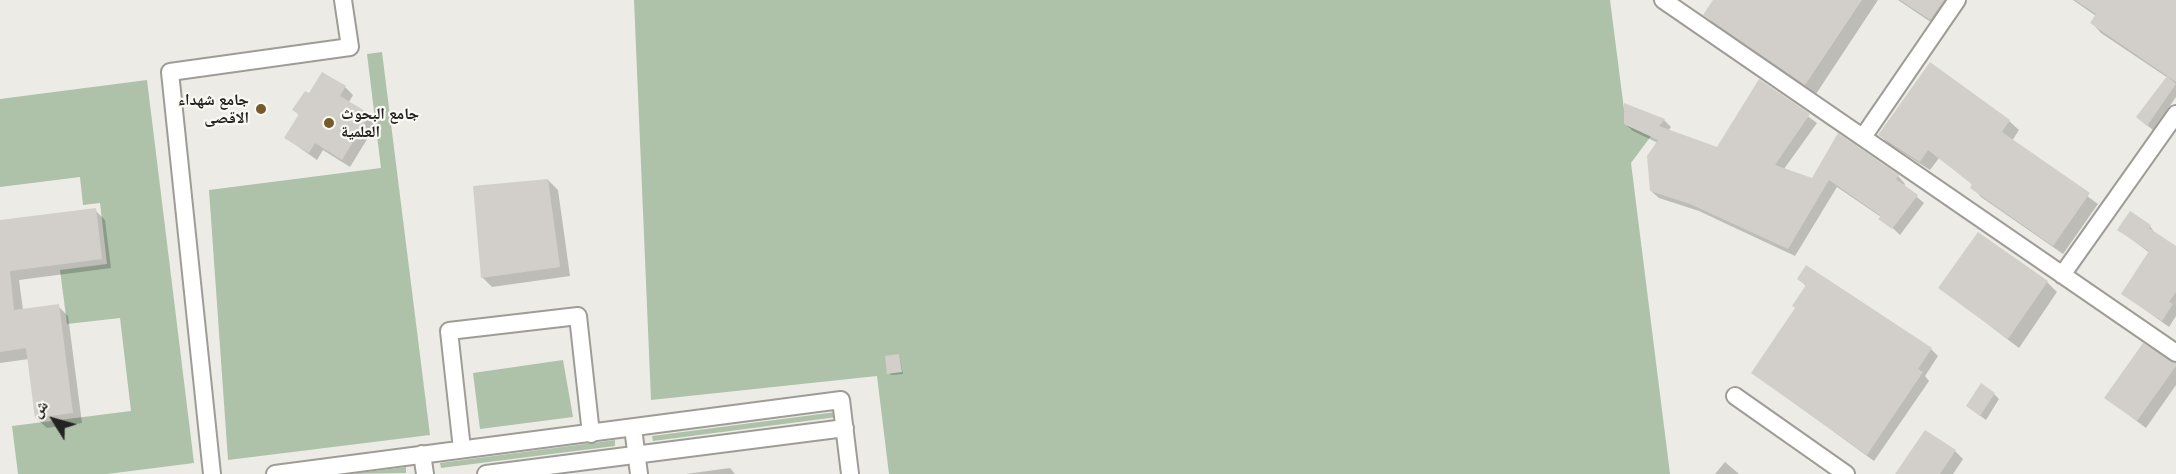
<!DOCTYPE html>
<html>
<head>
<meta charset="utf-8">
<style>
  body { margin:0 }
  #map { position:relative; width:2176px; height:474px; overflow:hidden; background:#edebe5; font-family:"Roboto Serif","Noto Naskh Arabic",serif }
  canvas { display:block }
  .north { position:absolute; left:24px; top:390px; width:60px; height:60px; -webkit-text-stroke:4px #faf8f2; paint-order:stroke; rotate:307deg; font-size:16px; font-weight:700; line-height:24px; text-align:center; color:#242321 }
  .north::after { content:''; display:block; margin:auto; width:21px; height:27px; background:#242321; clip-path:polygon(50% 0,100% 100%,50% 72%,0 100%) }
</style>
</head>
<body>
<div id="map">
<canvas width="2176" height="474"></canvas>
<div class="north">ش</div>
</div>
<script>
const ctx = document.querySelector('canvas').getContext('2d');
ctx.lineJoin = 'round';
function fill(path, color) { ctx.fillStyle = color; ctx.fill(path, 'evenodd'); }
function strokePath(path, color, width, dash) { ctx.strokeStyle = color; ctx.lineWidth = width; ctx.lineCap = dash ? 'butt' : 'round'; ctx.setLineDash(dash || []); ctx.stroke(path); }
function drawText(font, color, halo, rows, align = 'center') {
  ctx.font = font + ' "Roboto Serif","Noto Naskh Arabic",serif'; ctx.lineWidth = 4.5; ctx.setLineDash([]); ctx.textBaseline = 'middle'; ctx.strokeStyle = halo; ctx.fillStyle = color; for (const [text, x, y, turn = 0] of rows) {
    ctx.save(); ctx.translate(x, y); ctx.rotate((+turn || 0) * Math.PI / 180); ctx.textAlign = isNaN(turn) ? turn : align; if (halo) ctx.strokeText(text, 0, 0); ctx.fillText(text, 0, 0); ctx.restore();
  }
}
const green = new Path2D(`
  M634 0H1610L1626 125 1651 136 1631 163 1670 474H889L877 376 651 400Z
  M382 52 430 435 228 460 209 190 381 168 367 54Z
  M147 80 194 463 107 474H18L12 426 131 411 120 318 67 324 60 270 107 264 100 203 83 205 80 177 0 187V99Z
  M563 360 573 417 480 429 473 373Z
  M836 412 837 417 653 441 652 436Z
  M615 440V446L441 468 440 463Z
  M406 467V473L350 474Z`);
const shadow = new Path2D(`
  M1714 0H1878L1816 94 1714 24 1705 14Z
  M1898 0H1961L1941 29Z
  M2073 0H2176V97L2153 130 2143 122 2168 78 2101 33 2092 23 2096 16Z
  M1759 81 1817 123 1784 169 1813 180 1898 176 1905 184 1904 186 1924 203 1900 235 1881 217 1837 187 1795 256 1699 211 1659 198 1651 191 1658 143 1633 131 1625 124 1664 120 1671 127 1668 131 1718 148Z
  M345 87 353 95 349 102 377 123 350 167 323 150 317 160 286 138 300 116 294 110 309 95Z
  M2009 121 2019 130 2012 141 2098 204 2063 254 1981 197 1972 187 1973 185 1939 158 1930 170 1889 144 1880 135Z
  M548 180 558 190 570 276 492 287 482 277Z
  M95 210 105 220 111 268 19 280 23 310 58 306 68 316 82 423 47 428 36 418 29 359 0 363V222Z
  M2150 226 2156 235 2176 248V316L2169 327 2123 294 2150 253 2119 230Z
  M1799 279 1931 349 1938 356 1925 376 1929 381 1874 461 1753 373 1797 309 1806 286Z
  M2047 282 2057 292 2019 348 1940 288Z
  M899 355 903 374 891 375 889 373Z
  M2176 365V385L2146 428 2106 398Z
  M1994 394 1999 399 1986 420 1967 406Z
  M1955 451 1963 459 1953 474H1897Z
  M1725 462 1739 474H1715Z
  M730 468 735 474H686Z`);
const building = new Path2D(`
  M1713 0H1862L1805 85 1703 15Z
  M1900 0H1944L1930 20Z
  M2075 0H2176V82L2090 23 2096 14Z
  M1930 62 2010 120 2002 132 2090 193 2053 246 1970 188 1972 184 1928 150 1920 162 1878 135Z
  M322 72 346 86 340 96 370 114 342 160 315 143 309 153 284 138 299 114 292 110 305 91 309 93Z
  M2167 76 2176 84 2147 126 2136 117Z
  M1759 79 1810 114 1775 165 1812 178 1838 133 1899 175 1896 179 1918 195 1892 229 1878 219 1881 216 1829 180 1788 249 1690 204 1650 191 1647 156 1658 140 1624 124V103L1665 119 1659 126 1717 147Z
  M548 179 560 267 481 278 473 186Z
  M96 208 102 259 10 271 14 310 59 304 73 413 35 418 26 348 0 352V220Z
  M2130 211 2151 225 2149 228 2176 246V292L2169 302 2173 304 2162 321 2121 294 2149 251 2117 230Z
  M1978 232 2048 281 2008 339 1938 288Z
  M1806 265 1932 348 1918 369 1923 372 1867 455 1751 373 1795 308 1792 306 1806 285 1797 279Z
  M2143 343 2176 363V366L2137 421 2104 398Z
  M899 354 902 372 887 374 885 356Z
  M1981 383 1995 393 1980 416 1966 406Z
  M1925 430 1956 450 1940 474H1895Z`);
const minor = new Path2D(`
  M1663 0 2176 353
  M1863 137 1957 0
  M2062 275 2176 114
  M1735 396 1846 474
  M633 428 639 474
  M462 449 449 331 578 316 591 434
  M422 454 425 474
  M212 474 170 72 350 47 343 0
  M275 474 841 400 850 474
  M486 474 845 428`);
const markers = [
  [261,109,6,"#755a2c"],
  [329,123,6,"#755a2c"]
];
const poiNames = [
  ["جامع شهداء",249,100],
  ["الاقصى",249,118],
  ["جامع البحوث",341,114,"left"],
  ["العلمية",341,132,"left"]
];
fill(green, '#adc2a9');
fill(shadow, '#0003');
fill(building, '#d2cfca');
strokePath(minor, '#9f9c97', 20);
strokePath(minor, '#fff', 16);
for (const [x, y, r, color] of markers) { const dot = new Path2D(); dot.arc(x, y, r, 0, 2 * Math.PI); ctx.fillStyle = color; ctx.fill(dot); strokePath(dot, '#faf8f2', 2); }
drawText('bold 16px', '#242321', '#faf8f2', poiNames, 'right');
</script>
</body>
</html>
